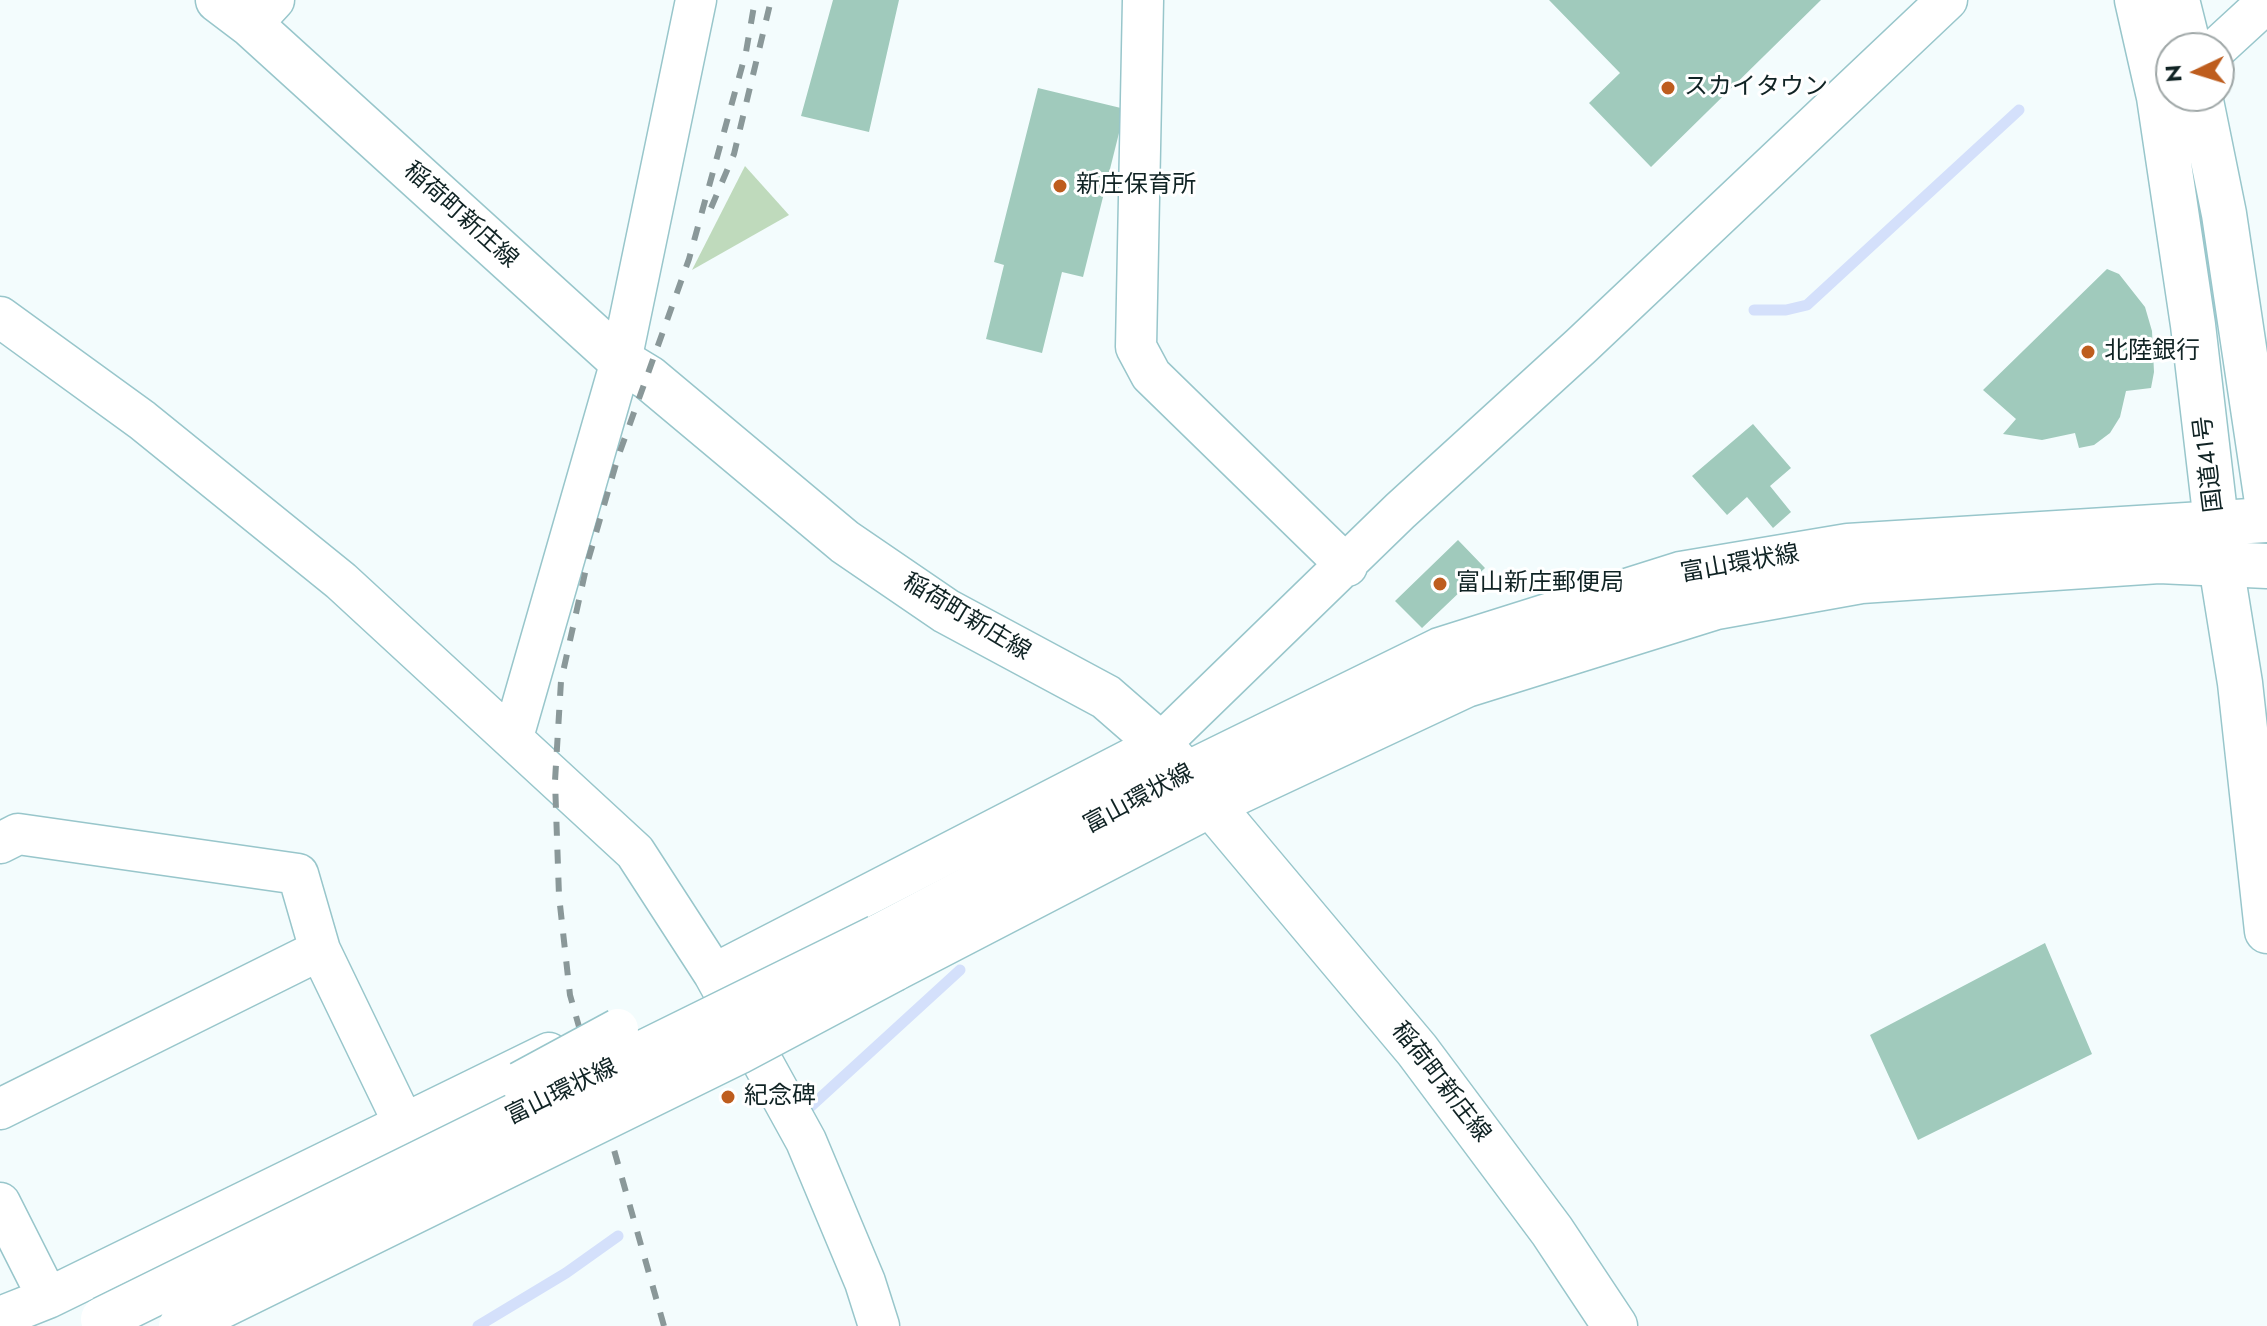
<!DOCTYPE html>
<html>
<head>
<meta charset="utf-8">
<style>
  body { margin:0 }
  #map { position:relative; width:2267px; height:1326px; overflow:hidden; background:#f3fcfd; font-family:Jost,sans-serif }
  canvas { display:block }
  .north { position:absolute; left:2155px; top:32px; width:80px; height:80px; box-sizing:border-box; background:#fff; border:2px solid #9fa7a7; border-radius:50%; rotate:266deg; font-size:22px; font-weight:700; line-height:32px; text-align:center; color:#102324 }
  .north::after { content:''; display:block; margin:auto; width:28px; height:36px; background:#be5d1e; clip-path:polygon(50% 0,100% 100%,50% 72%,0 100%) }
</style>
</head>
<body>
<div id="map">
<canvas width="2267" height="1326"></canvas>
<div class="north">N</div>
</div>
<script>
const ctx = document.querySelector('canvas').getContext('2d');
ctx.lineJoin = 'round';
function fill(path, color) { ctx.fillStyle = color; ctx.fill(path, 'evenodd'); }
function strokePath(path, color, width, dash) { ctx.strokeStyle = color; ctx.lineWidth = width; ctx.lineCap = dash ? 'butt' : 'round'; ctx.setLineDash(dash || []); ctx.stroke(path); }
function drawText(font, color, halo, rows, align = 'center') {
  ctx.font = font + ' Jost,"Noto Sans JP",sans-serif'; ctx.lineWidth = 6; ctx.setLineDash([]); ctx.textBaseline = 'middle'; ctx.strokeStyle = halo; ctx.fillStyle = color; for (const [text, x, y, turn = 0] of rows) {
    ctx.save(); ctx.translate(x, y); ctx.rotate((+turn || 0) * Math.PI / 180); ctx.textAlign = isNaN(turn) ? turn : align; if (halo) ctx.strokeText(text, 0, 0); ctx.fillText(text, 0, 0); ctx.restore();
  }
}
const green = new Path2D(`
  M745 166 789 215 692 270Z`);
const stream = new Path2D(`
  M1754 310H1786L1807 305 2019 110
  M808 1109 960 970
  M478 1326 566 1273 618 1236`);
const building = new Path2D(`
  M833 0H899L869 132 801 116Z
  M1549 0H1821L1651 167 1589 103 1620 73Z
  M1038 88 1125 109 1083 277 1062 272 1042 353 986 339 1004 265 994 262Z
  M2107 269 2119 274 2145 307 2152 331 2154 372 2151 388 2126 391 2120 417 2110 433 2094 445 2079 448 2075 433 2042 440 2003 434 2016 419 1983 390Z
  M1753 424 1791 468 1770 486 1791 512 1773 528 1747 497 1727 515 1692 476Z
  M1458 540 1485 568 1422 628 1395 601Z
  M2045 943 2092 1054 1918 1140 1870 1035Z`);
const minor = new Path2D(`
  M1143 0 1136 347 1151 375 1347 566
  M251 25 274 0
  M2217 48 2267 2
  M0 317 142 420 341 581 635 852 714 974 806 1141 865 1282 879 1326
  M513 737 621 361 696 0
  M0 843 18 834 298 874 320 950 0 1109
  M320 950 404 1124
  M714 974 1160 744 1400 511 1581 346 1947 0
  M0 1203 48 1298 549 1053
  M0 1317 48 1298`);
const major = new Path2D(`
  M218 0 251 25 621 361 649 378 845 542 946 611 1106 697 1160 744 1417 1050 1552 1231 1615 1326
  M878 937 1187 774 1440 650 1681 574 1848 546 2267 520
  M894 969 1210 805 1466 685 1716 607 1861 581 2159 561 2267 566`);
const highway = new Path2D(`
  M2137 0 2159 97 2193 325 2221 565 2240 683 2267 931
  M2177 0 2189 48
  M2200 96 2224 214 2267 502`);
const rail = new Path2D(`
  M711 208 734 154 771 0
  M664 1326 570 995 559 896 555 781 561 681 587 564 618 457 689 259 746 52 755 0`);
const minorBridge = new Path2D(`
  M520 1082 618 1029`);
const majorBridge = new Path2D(`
  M103 1319 878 937
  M181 1326 738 1052 894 969`);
const markers = [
  [1668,88,8,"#be5d1e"],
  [1060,186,8,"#be5d1e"],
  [2088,352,8,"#be5d1e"],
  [1440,584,8,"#be5d1e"],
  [728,1097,8,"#be5d1e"]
];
const poiNames = [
  ["スカイタウン",1684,88],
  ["新庄保育所",1076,186],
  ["北陸銀行",2104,352],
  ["富山新庄郵便局",1456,584],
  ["紀念碑",744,1097]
];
const streetNames = [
  ["稲荷町新庄線",460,216,42],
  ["国道41号",2210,464,-97],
  ["富山環状線",1740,565,-10],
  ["稲荷町新庄線",966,618,31],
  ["富山環状線",1139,800,-28],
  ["稲荷町新庄線",1440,1083,52],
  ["富山環状線",562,1093,-26]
];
fill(green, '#bfdabc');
strokePath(stream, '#d4e0fb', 11);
fill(building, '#a0cabc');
strokePath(minor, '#98c6cb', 43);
strokePath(major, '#98c6cb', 47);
strokePath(highway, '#98c6cb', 47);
strokePath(minor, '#fff', 40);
strokePath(major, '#fff', 44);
strokePath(highway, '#fff', 44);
strokePath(rail, '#8a9899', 6, [14, 14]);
strokePath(minorBridge, '#98c6cb', 43, []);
strokePath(majorBridge, '#98c6cb', 47, []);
strokePath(minorBridge, '#fff', 40);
strokePath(majorBridge, '#fff', 44);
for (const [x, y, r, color] of markers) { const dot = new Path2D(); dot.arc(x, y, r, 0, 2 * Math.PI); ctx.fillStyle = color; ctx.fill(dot); strokePath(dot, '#fff', 3); }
drawText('24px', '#102324', '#fff', poiNames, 'left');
drawText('24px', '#102324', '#fff', streetNames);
</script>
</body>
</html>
